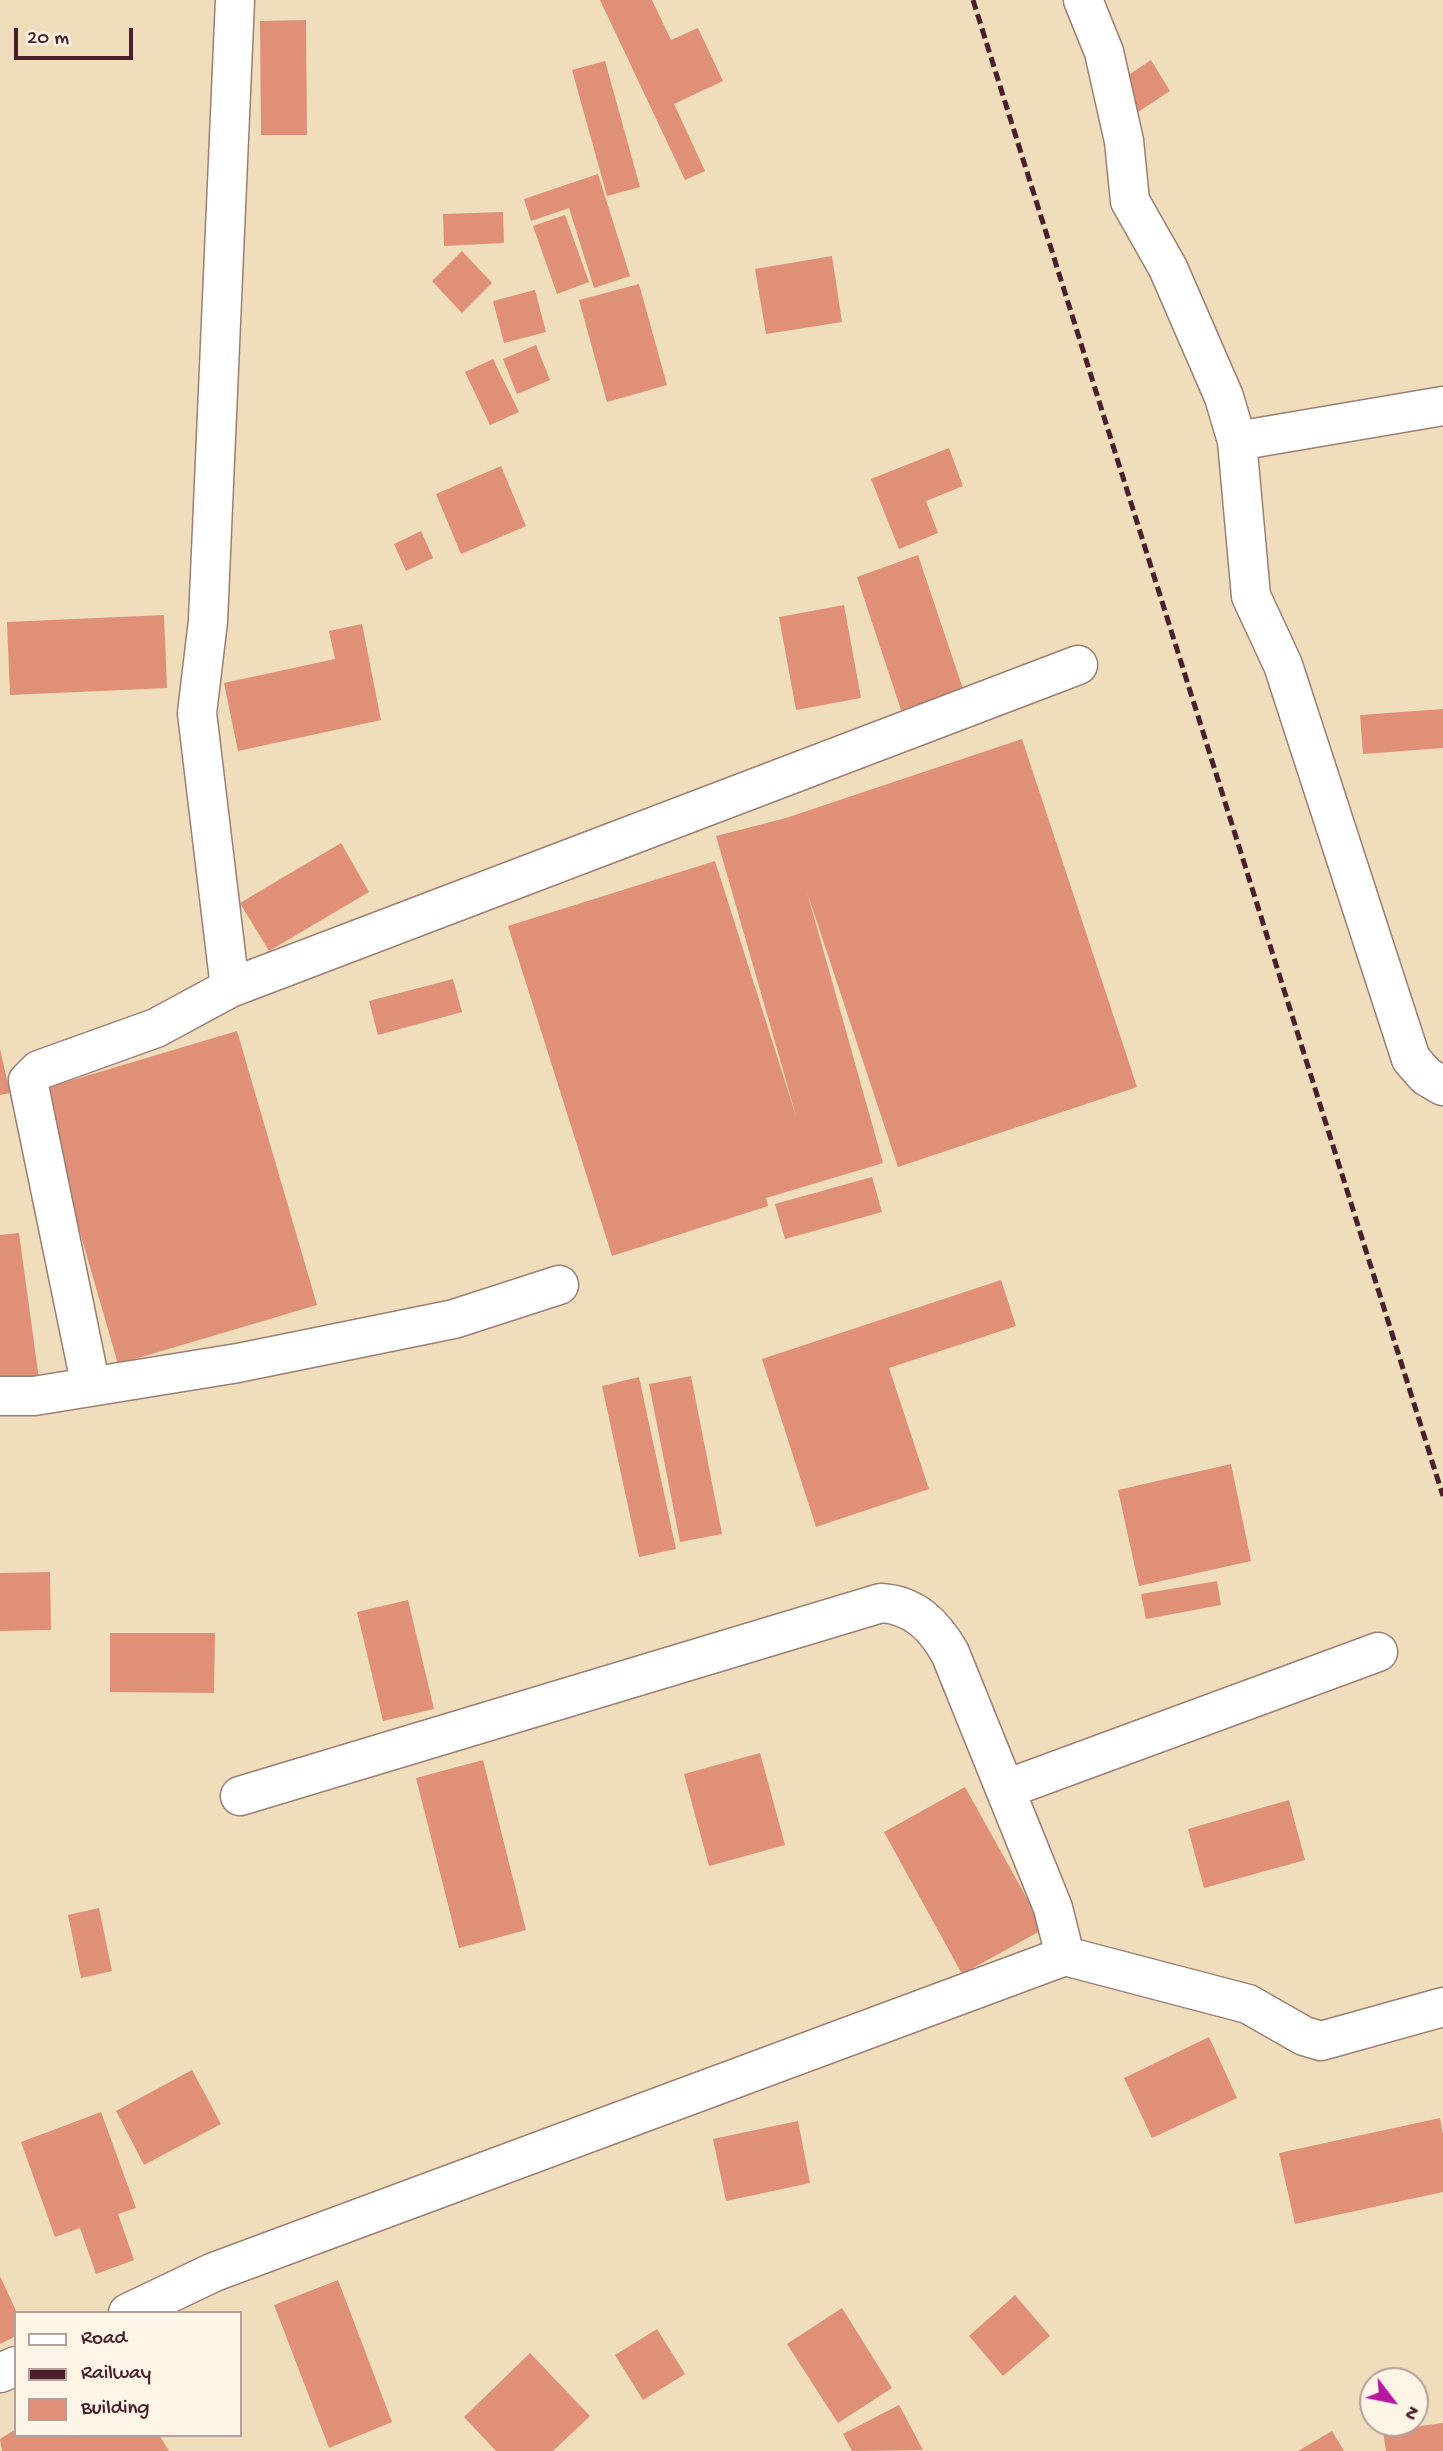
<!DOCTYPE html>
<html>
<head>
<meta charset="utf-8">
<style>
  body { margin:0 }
  #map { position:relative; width:1443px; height:2451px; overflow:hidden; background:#f0ddbc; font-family:"Gochi Hand",sans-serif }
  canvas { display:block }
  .legend { position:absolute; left:14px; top:2311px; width:228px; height:126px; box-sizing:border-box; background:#fcf5e5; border:2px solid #b59f9b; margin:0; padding:9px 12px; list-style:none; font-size:21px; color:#4a1f2b }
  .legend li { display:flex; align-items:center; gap:14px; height:35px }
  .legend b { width:35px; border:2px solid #b59f9b }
  .north { position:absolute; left:1359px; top:2367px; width:70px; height:70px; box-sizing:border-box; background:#fcf5e5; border:2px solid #b59f9b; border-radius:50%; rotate:122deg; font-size:19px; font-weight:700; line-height:28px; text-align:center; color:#4a1f2b }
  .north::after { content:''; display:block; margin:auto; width:24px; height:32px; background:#b5179e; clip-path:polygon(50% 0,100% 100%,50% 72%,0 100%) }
  .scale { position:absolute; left:14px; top:28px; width:119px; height:32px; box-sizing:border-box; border:4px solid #4a1f2b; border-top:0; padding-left:9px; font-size:21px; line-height:24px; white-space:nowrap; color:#4a1f2b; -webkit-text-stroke:5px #fcf5e5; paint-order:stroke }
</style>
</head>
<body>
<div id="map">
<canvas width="1443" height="2451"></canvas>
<ul class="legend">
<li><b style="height:9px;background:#fff"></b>Road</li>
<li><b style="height:9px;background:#4a1f2b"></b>Railway</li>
<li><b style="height:19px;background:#df9076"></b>Building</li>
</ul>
<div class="north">N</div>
<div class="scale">20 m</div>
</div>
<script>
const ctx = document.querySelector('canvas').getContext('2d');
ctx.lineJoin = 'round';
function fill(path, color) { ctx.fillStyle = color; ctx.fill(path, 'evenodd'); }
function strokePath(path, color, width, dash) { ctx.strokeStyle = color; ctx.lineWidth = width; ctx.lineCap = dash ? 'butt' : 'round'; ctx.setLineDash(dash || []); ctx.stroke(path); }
const building = new Path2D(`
  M600 0H652L671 40 698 28 723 81 674 104 705 171 685 180Z
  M306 20 307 135H261L260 21Z
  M1151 60 1170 91 1135 114 1115 84Z
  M605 61 640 187 607 196 572 70Z
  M598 174 630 276 594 288 569 208 531 221 524 199Z
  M503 212 504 243 444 246 443 214Z
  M565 215 589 282 557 294 533 226Z
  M462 251 492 283 462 313 432 281Z
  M832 256 842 322 766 334 755 269Z
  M639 284 667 385 607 402 579 300Z
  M535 290 546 332 504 343 493 301Z
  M536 345 550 380 517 394 503 359Z
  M493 359 519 412 490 425 465 372Z
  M949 448 963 486 926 501 938 533 899 549 871 479Z
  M501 466 526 526 461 554 436 494Z
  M421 531 433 558 406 571 394 544Z
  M918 555 965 695 903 716 857 577Z
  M844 605 861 698 796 710 779 617Z
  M164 615 167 688 10 695 7 622Z
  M362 624 381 720 238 751 224 683 335 659 329 631Z
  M1443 709V748L1363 754 1360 715Z
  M1022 739 1137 1087 898 1167 807 892 883 1163 766 1198 768 1206 612 1256 508 926 715 861 797 1119 716 836 786 818Z
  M341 843 369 892 269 951 240 903Z
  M453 979 462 1012 378 1035 369 1001Z
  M237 1031 317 1305 118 1364 39 1090Z
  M0 1049 10 1093 0 1095Z
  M872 1177 882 1212 785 1239 775 1204Z
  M19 1233 41 1394 0 1399V1235Z
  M1001 1280 1016 1326 889 1368 929 1489 816 1527 762 1359Z
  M691 1376 722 1534 680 1542 649 1384Z
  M639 1377 676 1549 639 1557 602 1386Z
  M1231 1464 1251 1561 1139 1586 1118 1490Z
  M50 1572 51 1630 0 1631V1573Z
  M1217 1581 1221 1605 1146 1619 1141 1594Z
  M408 1600 434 1709 383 1721 357 1612Z
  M110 1633H215L214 1693 110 1692Z
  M760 1753 785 1845 709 1866 684 1774Z
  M483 1760 526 1930 459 1948 416 1778Z
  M965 1787 1044 1929 962 1974 884 1832Z
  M1289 1800 1305 1860 1204 1888 1188 1829Z
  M99 1908 112 1971 81 1978 68 1915Z
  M1209 2037 1237 2098 1152 2138 1124 2078Z
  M192 2070 221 2124 144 2165 116 2111Z
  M101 2112 136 2208 118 2214 134 2260 96 2274 80 2228 55 2237 21 2142Z
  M1440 2118 1443 2134V2192L1295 2224 1279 2153Z
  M798 2121 810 2183 726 2201 713 2139Z
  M0 2276 17 2313 16 2336 0 2344Z
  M338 2280 392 2422 329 2448 274 2305Z
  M1015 2295 1050 2336 1003 2376 969 2336Z
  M842 2308 892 2388 838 2423 787 2344Z
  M657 2329 685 2374 643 2400 615 2355Z
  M530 2353 590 2416 553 2451H496L464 2417Z
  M899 2405 923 2450 852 2451 843 2434Z
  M1443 2423V2451H1386L1383 2431Z
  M16 2429V2435H159L169 2451H2L0 2439Z
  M1332 2431 1344 2451H1298Z`);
const minor = new Path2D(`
  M1083 0 1104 52 1124 141 1130 201 1168 268 1224 397 1237 441 1251 596 1283 665 1411 1059 1426 1076 1443 1086
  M1237 441 1443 406
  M230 988 197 713 208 621 235 0
  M91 1387 28 1081 39 1070 156 1028 230 988 1078 665
  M0 1396H34L238 1363 454 1319 559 1285
  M1006 1789 1378 1652
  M240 1796 881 1603C914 1605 934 1625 950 1653L1053 1908 1065 1956
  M128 2313 214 2272 1065 1956 1248 2004 1304 2036 1321 2041 1443 2007
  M0 2373 16 2366`);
const rail = new Path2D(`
  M973 0 1443 1496`);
fill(building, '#df9076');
strokePath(minor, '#9d7e74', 41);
strokePath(minor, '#fff', 38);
strokePath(rail, '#4a1f2b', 5, [10, 5]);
</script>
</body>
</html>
